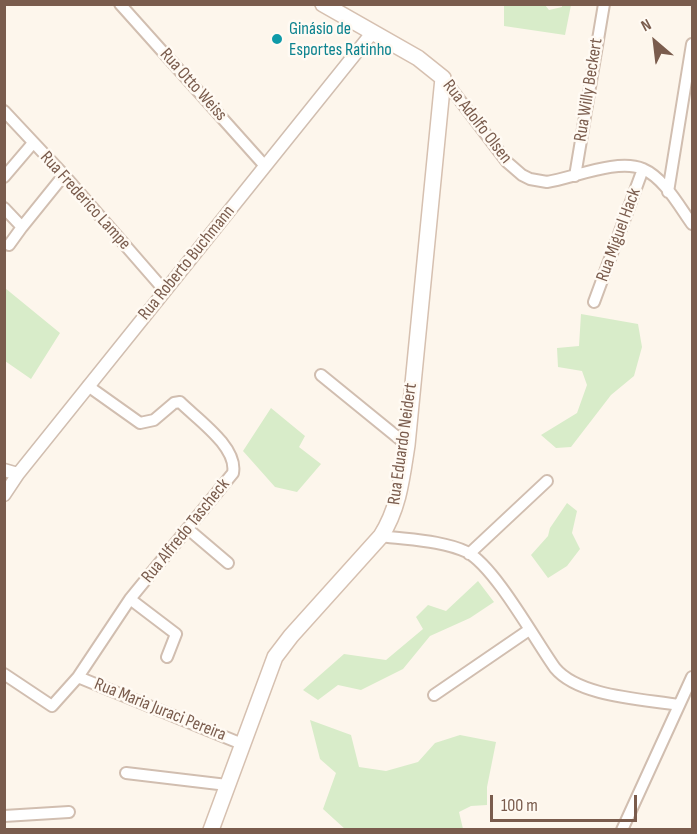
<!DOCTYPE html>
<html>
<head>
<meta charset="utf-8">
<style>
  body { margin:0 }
  #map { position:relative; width:697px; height:834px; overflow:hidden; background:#fdf6ec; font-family:"Sofia Sans Condensed",sans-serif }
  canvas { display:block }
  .frame { position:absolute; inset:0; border:6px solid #7a5c4d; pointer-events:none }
  .north { position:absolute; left:625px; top:12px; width:60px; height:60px; -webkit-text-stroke:4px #fffaf3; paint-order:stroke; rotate:332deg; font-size:16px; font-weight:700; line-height:24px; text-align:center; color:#7a5c4d }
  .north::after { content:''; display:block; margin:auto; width:21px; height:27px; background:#7a5c4d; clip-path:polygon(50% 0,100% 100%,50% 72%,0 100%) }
  .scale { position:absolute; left:490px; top:795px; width:147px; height:27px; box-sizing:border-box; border:3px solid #7a5c4d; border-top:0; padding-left:8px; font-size:18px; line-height:21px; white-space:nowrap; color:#7a5c4d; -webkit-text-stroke:4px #fffaf3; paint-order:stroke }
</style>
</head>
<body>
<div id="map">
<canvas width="697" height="834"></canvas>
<div class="frame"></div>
<div class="north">N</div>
<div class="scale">100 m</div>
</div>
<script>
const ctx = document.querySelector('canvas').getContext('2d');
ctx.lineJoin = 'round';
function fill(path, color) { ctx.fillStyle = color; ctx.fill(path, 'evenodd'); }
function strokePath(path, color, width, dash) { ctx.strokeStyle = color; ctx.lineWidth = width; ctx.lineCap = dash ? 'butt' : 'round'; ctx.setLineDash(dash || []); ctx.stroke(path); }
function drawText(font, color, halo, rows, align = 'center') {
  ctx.font = font + ' "Sofia Sans Condensed",sans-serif'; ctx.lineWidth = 5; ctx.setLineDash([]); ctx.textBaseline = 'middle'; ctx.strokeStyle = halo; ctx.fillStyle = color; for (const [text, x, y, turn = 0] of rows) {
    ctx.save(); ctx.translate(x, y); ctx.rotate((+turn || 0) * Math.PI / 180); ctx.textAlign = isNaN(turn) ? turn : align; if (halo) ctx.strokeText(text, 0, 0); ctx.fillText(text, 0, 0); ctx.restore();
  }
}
const green = new Path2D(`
  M504 5H545L549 10 562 7V5H571L565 35 504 26Z
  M5 288 60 333 31 379 5 361Z
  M581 314 638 324 642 347 634 376 611 395 571 447 556 448 541 435 577 413 587 385 582 371 558 367 557 348 579 346Z
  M271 408 305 436 299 447 321 464 297 492 275 487 243 451Z
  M567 503 577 511 572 533 580 549 567 566 548 578 531 555 548 536 550 528Z
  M478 581 494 602 470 618 430 636 403 669 361 690 338 685 318 700 303 690 344 654 386 660 423 629 416 617 428 605 446 611Z
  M310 720 351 735 359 767 386 771 418 762 435 743 460 735 496 742 487 787V805L471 806 459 812 463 829H345L323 809 336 773 320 759Z`);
const minor = new Path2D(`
  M120 4 265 166
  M443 78 507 162 522 175 530 179 547 182C573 178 618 158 643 169 664 178 679 206 692 224
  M4 111 64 175 165 291
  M575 176 604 4
  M4 177 33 143
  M668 192 692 44
  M4 208 22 227 64 175
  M9 245 22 227
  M594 302 643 169
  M321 375 407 445
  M188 529 228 563
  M381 536C409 540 441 540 467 552 495 567 535 640 555 668 579 697 644 699 679 705
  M469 554 547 481
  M130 599 176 634 167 657
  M4 674 52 706 78 677 130 599 233 473C238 447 197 419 180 402L174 403 154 420 140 423 88 386
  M78 677 242 744
  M434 695 529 630
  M126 773 227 785
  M4 816 69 812
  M622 830 692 677`);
const tertiary = new Path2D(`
  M4 470 18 474
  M4 495 18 474 372 33`);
const secondary = new Path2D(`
  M211 830 275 657 291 636 381 536C399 508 402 477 407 445L443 78 418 58 323 4`);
const markers = [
  [277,39,6,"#0f9aa8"]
];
const cultureNames = [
  ["Ginásio de",289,29],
  ["Esportes Ratinho",289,50]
];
const streetNames = [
  ["Rua Otto Weiss",193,85,48],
  ["Rua Willy Beckert",589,90,-81],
  ["Rua Adolfo Olsen",477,122,52],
  ["Rua Frederico Lampe",85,201,48],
  ["Rua Miguel Hack",619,235,-70],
  ["Rua Roberto Buchmann",187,263,-51],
  ["Rua Eduardo Neidert",403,444,-82],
  ["Rua Alfredo Tascheck",186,531,-51],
  ["Rua Maria Juraci Pereira",160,710,22]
];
fill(green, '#d8ecc9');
strokePath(minor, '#d1beb0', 14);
strokePath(tertiary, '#d1beb0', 15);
strokePath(secondary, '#d6c0b0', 18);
strokePath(minor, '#fff', 10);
strokePath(tertiary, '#fff', 12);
strokePath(secondary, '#fff', 15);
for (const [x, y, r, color] of markers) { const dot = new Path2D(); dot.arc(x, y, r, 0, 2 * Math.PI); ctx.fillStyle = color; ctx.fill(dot); strokePath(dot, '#fffaf3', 2); }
drawText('18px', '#0d838f', '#fffaf3', cultureNames, 'left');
drawText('18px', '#7a5c4d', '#fffaf3', streetNames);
</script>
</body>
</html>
